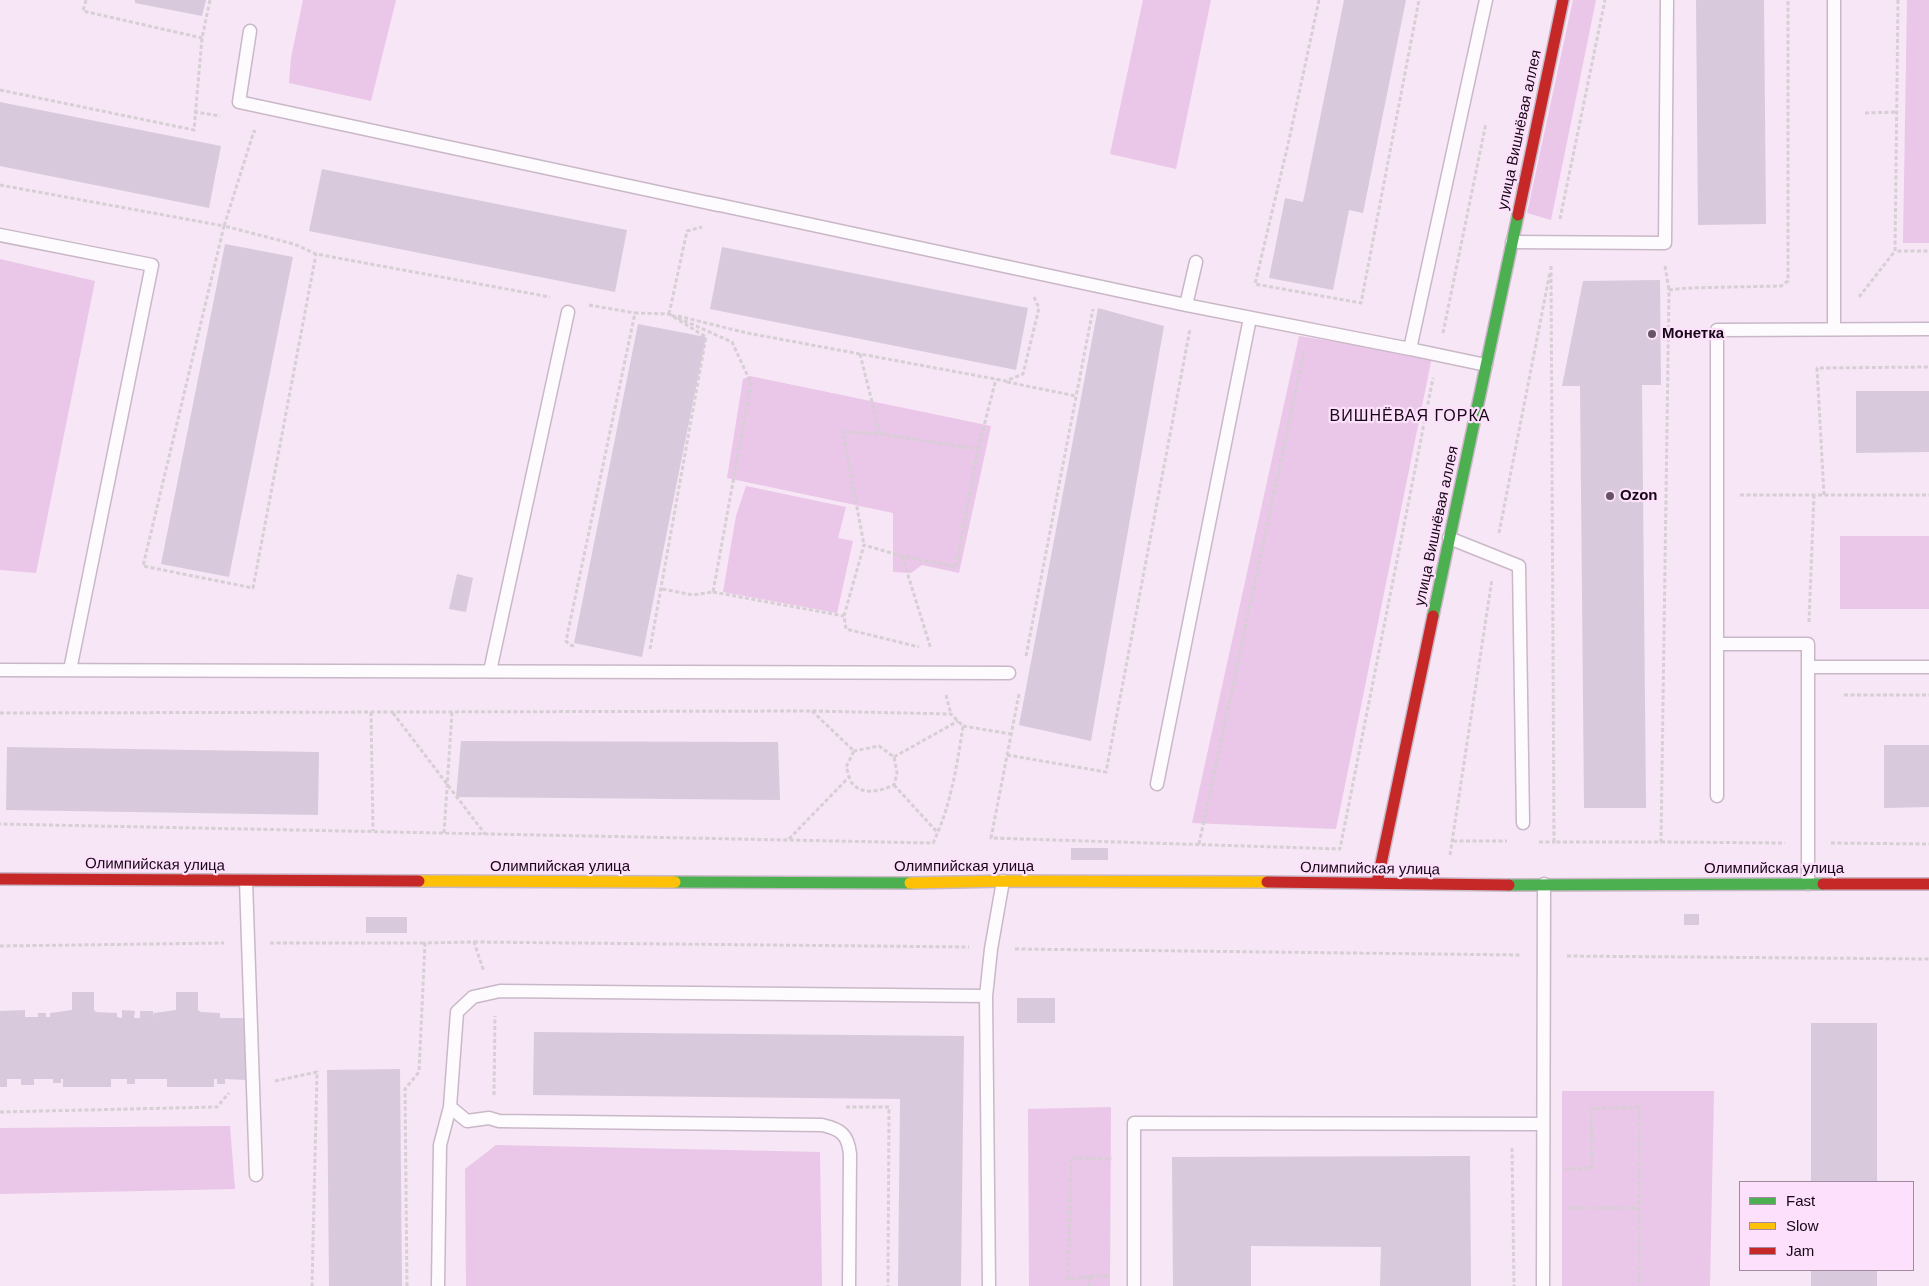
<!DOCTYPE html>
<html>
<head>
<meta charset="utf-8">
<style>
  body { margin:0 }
  #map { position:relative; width:1929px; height:1286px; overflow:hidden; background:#f7e6f5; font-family:Arial,sans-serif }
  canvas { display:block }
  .legend { position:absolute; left:1739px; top:1181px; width:175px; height:90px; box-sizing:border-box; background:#fde0fb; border:1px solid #a1899f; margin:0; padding:6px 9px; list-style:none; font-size:15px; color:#160716 }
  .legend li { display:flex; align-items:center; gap:10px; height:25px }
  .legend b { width:25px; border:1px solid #a1899f }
</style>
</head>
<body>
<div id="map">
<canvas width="1929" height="1286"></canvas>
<ul class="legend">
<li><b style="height:6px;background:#4caf50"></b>Fast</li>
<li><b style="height:6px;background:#ffc107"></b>Slow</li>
<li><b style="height:6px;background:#c62828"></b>Jam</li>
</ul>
</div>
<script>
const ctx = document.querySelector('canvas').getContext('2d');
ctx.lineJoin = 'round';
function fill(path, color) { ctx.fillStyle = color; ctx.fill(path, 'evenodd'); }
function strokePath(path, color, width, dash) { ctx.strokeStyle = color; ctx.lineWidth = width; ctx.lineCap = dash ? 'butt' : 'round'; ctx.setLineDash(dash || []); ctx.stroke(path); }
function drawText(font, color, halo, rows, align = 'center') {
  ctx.font = font + ' Arial,sans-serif'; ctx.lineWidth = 4.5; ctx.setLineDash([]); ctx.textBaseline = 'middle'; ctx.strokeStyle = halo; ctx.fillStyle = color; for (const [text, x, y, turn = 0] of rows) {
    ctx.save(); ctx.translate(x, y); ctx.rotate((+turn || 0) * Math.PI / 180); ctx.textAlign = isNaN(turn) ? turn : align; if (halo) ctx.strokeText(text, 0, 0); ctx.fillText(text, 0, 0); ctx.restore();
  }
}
const green = new Path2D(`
  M303 0H396L371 101 289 83 291 58Z
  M1143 0H1211L1176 169 1110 154Z
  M1573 0H1596L1551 220 1527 213Z
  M1907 0H1929V243H1903Z
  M0 259 95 281 36 573 0 570Z
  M1299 336 1432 357 1336 829 1192 823Z
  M750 376 991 426 959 573 922 565 911 573 893 572V513L727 478 743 379Z
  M746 486 846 507 838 538 853 541 837 613 723 592 736 516Z
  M1840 536H1929V609H1840Z
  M1562 1091H1714L1710 1286H1562Z
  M1111 1107 1110 1286H1029L1028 1109Z
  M230 1126 235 1189 0 1194V1128Z
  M496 1145 820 1152 822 1286H466L465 1169Z`);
const building = new Path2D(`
  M135 0H206L202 16 135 3Z
  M1344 0H1406L1363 213 1349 210 1333 290 1269 278 1285 198 1303 202Z
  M1696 0H1764L1766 224 1698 225Z
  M0 102 221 146 209 208 0 166Z
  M322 169 627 230 615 292 309 231Z
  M225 244 293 257 229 577 161 564Z
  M722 247 1028 308 1016 370 710 309Z
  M1660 280 1661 385H1642L1646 808H1584L1580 386H1562L1583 281Z
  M1098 308 1164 326 1091 741 1019 725Z
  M638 324 706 337 642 657 574 643Z
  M1856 391H1929V452L1856 453Z
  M457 574 473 578 466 612 449 609Z
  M461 741 778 742 780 800 456 797Z
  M1884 745H1929V807L1884 808Z
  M7 747 319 752 318 815 6 810Z
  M1071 848H1108V860H1071Z
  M1684 914H1699V925H1684Z
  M366 917H407V933H366Z
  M72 992H94V1010L96 1012 117 1013V1017L122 1018V1010L135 1011 134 1018H140V1011H153L154 1018V1013L176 1010V992H198V1010L201 1012 220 1013V1018H247V1080L225 1079V1084H217V1079H214V1087H167V1079H135V1084H127V1079H111V1087H63V1079H61V1083H53V1079H34V1085H21V1079H7V1087H0V1011L25 1010V1017H38V1013H46V1017H50V1013L72 1010Z
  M1017 998H1055V1023H1017Z
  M1811 1023H1877V1182H1811Z
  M534 1032 964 1036 961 1286H898L900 1099 533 1095Z
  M400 1069 402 1286H329L327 1070Z
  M1470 1156 1471 1286H1380L1381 1247 1251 1246V1286H1173L1172 1157Z
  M1811 1270H1877V1286H1811Z`);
const path = new Path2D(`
  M86 0 83 11 202 38
  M1319 0 1289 140 1255 284 1361 303 1419 0
  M1898 0 1895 251H1929
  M0 90 194 130 202 38 210 0
  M1865 113 1897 112
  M196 114V112L220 116
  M256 132 254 131 224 226 294 244 316 254 550 297
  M0 185 224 226 143 566 253 588 316 254
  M1560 219 1605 0
  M1551 266 1554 842H1661L1669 290 1687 288 1781 286 1788 281V0
  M1665 266 1669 290
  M1859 297 1895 251
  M589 305 635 313
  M669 314 687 231 702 227
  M678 316 747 333 1006 381 1023 374 1039 308 1034 297
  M1443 333 1486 123
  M860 354 880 434 843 432 864 545
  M1007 382 1076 396
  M880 434 978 449 956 567 902 556 864 545 844 616 846 629 919 647
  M978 449 996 379
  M1740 495H1929
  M1824 495 1817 368 1929 367
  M1499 533 1550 272
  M902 556 931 649
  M713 592 844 616
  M1809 622 1814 495
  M574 646 570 645 566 641 635 313 669 314
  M650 649 706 337 669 314 732 342 751 383 713 592 693 595 662 589
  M1026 656 1093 309
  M1019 694 991 838 1340 849 1433 378
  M946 695 951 714
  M1844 695H1929
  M812 711 854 751 846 767C848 771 849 779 852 783 862 796 881 791 894 785L897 773 894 757 879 746 854 751
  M371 712 373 831
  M0 713 812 711 951 714 963 726C957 765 951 806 933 843L0 824
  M393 713 485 834
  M963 726 1011 734
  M1007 755 1106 772 1190 329
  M894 757 958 721
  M894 785 938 833
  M444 833 452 712
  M789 839 849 777
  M1453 841H1507
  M1539 842H1555
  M1661 842 1785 843
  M1831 843 1929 844
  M1199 844 1304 352
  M1450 855 1492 579
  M474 942 969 947
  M270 943H425
  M0 946 224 943
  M1015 949 1521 955
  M1567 956 1929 959
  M275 1081 317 1072 312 1286
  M494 1095 495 1016
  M846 1107H889L888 1286
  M0 1112 217 1107 229 1093
  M1512 1148 1514 1286
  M1565 1169 1592 1168 1591 1109 1639 1107V1286
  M1567 1208H1639
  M1090 1276H1110
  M407 1286 405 1089 419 1072 425 943 474 942 484 972
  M1089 1286 1090 1276 1068 1280 1071 1158 1112 1159`);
const lane = new Path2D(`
  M1834 0V329
  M250 31 239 102 718 205
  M710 203 1186 305 1410 349 1486 0
  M0 235 152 265 70 670
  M1512 242 1665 243 1667 0
  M1186 305 1196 262
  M1410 349 1486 365
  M1449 538 1519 566 1523 823
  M1808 667H1929
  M0 670 1009 673
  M490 671 568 312
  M1157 784 1250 318
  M1717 796V644
  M246 881 256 1175
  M1808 884V644H1717V330L1929 329
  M438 1286 440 1145 450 1107
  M849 1286 850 1154C848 1134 840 1129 822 1125L499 1121 489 1118 467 1121 450 1107 457 1012 473 997 500 991 986 996
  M989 1286 986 996 991 949 1003 881
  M1134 1286V1123L1543 1124
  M1543 1286 1544 884`);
const fast = new Path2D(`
  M1433 616 1518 215
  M675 882 910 883
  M1509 885 1823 884`);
const slow = new Path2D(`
  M419 881 675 882
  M910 883 1003 881 1267 882`);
const jam = new Path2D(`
  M1518 215 1563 0
  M0 879 419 881
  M1267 882 1509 885
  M1377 883 1433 616
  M1823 884H1929`);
const markers = [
  [1652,334,5,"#655564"],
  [1610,496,5,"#655564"]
];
const streetNames = [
  ["улица Вишнёвая аллея",1520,130,-78],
  ["улица Вишнёвая аллея",1437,526,-78],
  ["Олимпийская улица",155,865,1],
  ["Олимпийская улица",560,867],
  ["Олимпийская улица",964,867],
  ["Олимпийская улица",1370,869,1],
  ["Олимпийская улица",1774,869]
];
const poiNames = [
  ["Монетка",1662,334],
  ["Ozon",1620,496]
];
const neighbourhoodNames = [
  ["ВИШНЁВАЯ ГОРКА",1410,417]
];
fill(green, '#eac6e8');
fill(building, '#d8cadc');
strokePath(lane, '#c9b8c7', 15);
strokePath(fast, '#c9b8c7', 14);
strokePath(slow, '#c9b8c7', 14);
strokePath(jam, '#c9b8c7', 14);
strokePath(path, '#d6d0d5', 3, [4, 2.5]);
strokePath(lane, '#fefbfe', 12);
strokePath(fast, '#4caf50', 11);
strokePath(slow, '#ffc107', 11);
strokePath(jam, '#c62828', 11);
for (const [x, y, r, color] of markers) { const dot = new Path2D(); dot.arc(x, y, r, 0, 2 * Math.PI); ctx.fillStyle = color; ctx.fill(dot); strokePath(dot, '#fde0fb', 2); }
drawText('15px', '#160716', '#fde0fb', streetNames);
drawText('bold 15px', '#160716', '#fde0fb', poiNames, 'left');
ctx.letterSpacing = '1px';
drawText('16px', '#160716', '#fde0fb', neighbourhoodNames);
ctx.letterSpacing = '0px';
</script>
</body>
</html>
